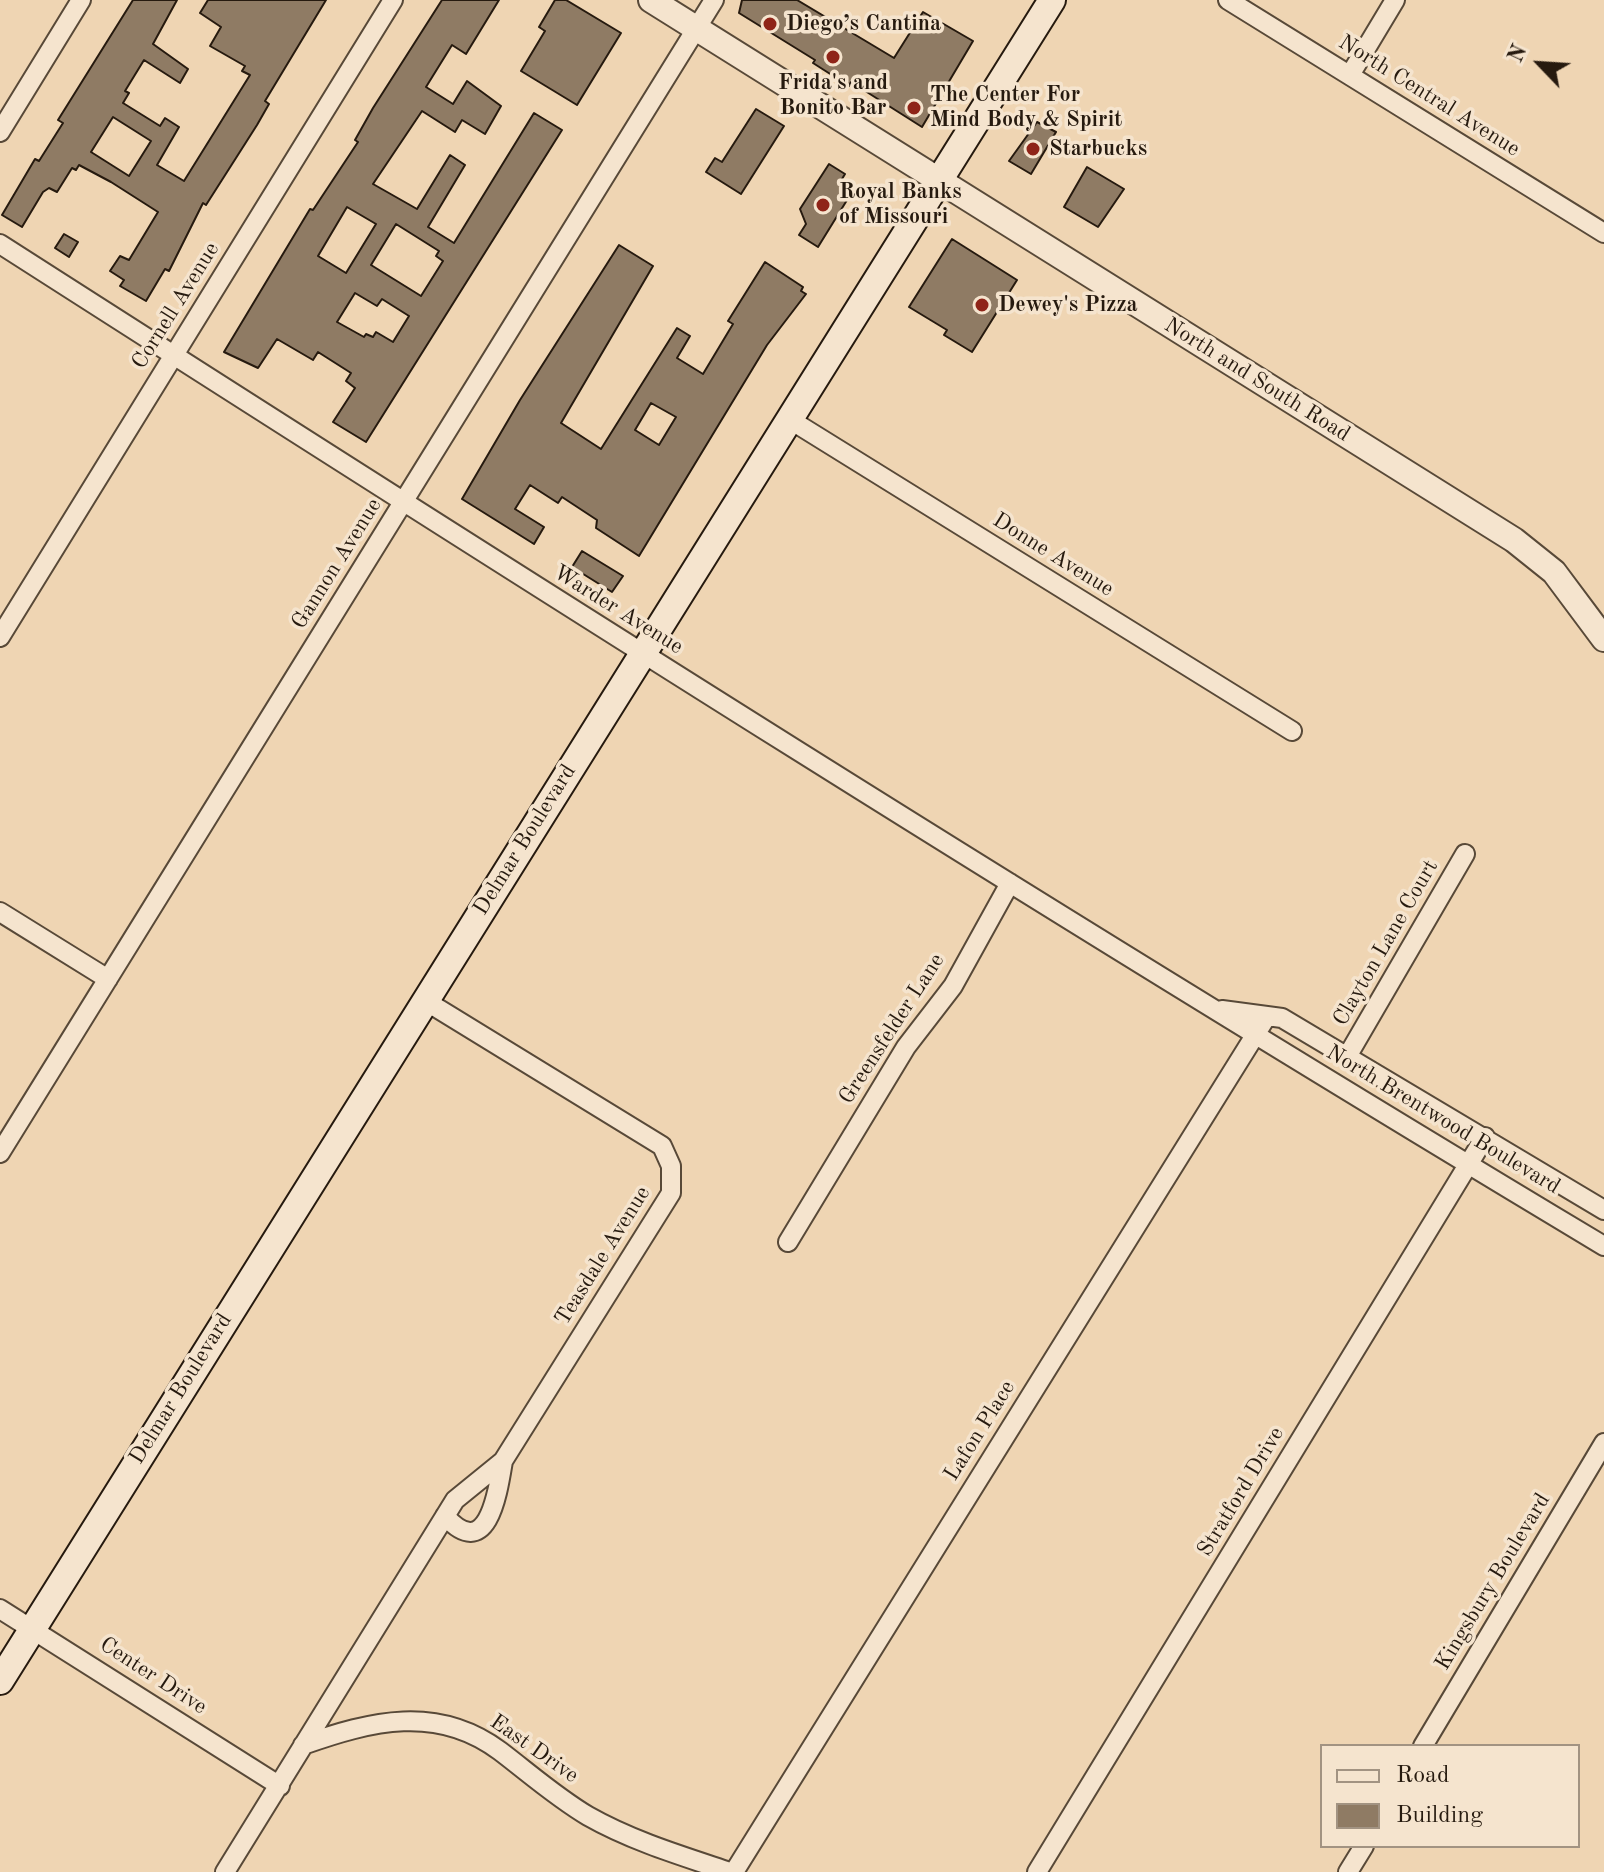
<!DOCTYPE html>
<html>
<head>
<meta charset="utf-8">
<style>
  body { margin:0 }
  #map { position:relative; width:1604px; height:1872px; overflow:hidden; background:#efd5b3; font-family:"Old Standard TT",serif }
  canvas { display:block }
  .legend { position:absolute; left:1320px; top:1744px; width:260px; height:104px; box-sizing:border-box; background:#f5e4ce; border:2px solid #a29382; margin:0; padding:10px 14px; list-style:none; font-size:24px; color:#261a0f }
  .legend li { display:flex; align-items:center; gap:16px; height:40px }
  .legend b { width:40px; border:2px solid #a29382 }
  .north { position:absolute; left:1500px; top:24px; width:80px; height:80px; -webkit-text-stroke:6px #f5e4ce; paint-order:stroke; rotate:295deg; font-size:22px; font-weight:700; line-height:32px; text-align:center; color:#261a0f }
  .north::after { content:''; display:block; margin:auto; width:28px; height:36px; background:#261a0f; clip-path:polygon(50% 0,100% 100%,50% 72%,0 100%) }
</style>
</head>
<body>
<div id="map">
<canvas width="1604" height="1872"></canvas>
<ul class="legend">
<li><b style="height:10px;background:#f5e4ce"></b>Road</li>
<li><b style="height:22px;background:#8f7b64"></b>Building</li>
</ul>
<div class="north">N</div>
</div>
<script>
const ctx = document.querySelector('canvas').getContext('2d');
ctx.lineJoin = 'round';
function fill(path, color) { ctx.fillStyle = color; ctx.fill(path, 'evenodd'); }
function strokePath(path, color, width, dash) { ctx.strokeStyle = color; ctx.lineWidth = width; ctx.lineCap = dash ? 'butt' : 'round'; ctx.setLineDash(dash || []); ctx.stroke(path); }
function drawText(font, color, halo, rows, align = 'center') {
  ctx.font = font + ' "Old Standard TT",serif'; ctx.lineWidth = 7; ctx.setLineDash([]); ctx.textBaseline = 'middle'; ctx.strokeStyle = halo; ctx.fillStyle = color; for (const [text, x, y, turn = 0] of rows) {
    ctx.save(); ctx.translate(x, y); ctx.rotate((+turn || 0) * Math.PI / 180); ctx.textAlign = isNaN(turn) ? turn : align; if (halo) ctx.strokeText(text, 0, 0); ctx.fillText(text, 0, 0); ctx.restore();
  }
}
const building = new Path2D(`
  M133 0H177L153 44 188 69 180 83 144 60 125 91 129 93 123 103 160 126 165 118 179 127 157 165 184 181 250 75 242 71 245 66 210 46 221 27 200 13 208 0H326L265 101 269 104 257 125 206 205 203 203 169 271 165 269 146 301 120 286 124 280 110 271 120 256 129 260 158 212 111 182 79 165 76 170 72 168 57 192 49 188 43 192 22 227 2 215 35 159 39 161 63 123 58 120ZM113 117 151 141 129 176 91 152Z
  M442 0H499L466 54 452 45 426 87 453 104 467 81 501 106 485 134 462 120 455 132 422 111 373 184 417 209 450 155 465 165 428 227 454 243 534 113 562 130 366 442 333 422 355 388 346 381 351 373 318 352 313 360 277 339 258 368 224 352 310 209 313 210 358 142 355 140 373 108ZM347 207 376 224 346 273 318 256ZM396 224 439 251 436 256 443 261 421 296 371 265ZM355 293 377 306 382 299 409 316 393 342 376 332 373 337 366 334 364 337 337 322Z
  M555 0H566L621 33 577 105 521 71 545 31 539 27Z
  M742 0H797L894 58 923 12 973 41 922 127 851 82 849 86 813 63 815 60 739 13Z
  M756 109 784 126 741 194 706 172 715 158 722 162Z
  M1037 122 1056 132 1031 174 1009 161Z
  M829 164 845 174 842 179 848 183 845 188 852 192 818 247 799 235 806 224 800 209Z
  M1087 167 1124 189 1098 227 1064 207Z
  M64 234 78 242 69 257 55 248Z
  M952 239 1017 280 972 352 944 335 947 330 909 307Z
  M619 245 653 266 561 423 601 449 677 328 690 336 677 358 703 374 733 324 728 321 765 262 803 287 801 291 806 294 767 345 639 556 596 528 597 520 562 497 558 503 530 485 515 509 544 527 534 544 462 499 520 400ZM651 403 676 417 659 445 635 430Z
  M582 551 623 576 612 592 572 567Z`);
const minor = new Path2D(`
  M1228 0 1604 233
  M1350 75 1395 0
  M0 132 81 0
  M0 244C531 584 1063 922 1604 1246
  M789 419 1292 731
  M0 637 393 0
  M0 912 108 979
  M1222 1010 1282 1018 1604 1210
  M1348 1055 1465 854
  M0 1153 714 0
  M788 1242 906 1047 953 986 1010 883
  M445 1516C488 1564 498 1491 503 1461
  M0 1609 280 1786
  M303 1745C371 1721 437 1704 500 1751 529 1773 556 1797 588 1816 632 1841 682 1856 730 1872
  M1423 1746 1604 1443
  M225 1872 455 1500 503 1461 671 1193V1166L662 1146 424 1000
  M734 1872 1267 1016
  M1037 1872 1485 1137
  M1348 1872 1364 1846`);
const tertiary = new Path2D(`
  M651 0 1514 540 1554 572 1604 639`);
const secondary = new Path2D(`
  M0 1681 1052 0`);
const markers = [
  [770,24,8,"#8f2418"],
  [833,57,8,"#8f2418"],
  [914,108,8,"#8f2418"],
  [1033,149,8,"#8f2418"],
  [823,205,8,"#8f2418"],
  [982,305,8,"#8f2418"]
];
const poiNames = [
  ["Diego’s Cantina",786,24],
  ["Frida's and",833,83,"center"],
  ["Bonito Bar",833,108,"center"],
  ["The Center For",930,95],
  ["Mind Body & Spirit",930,120],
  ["Starbucks",1049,149],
  ["Royal Banks",839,192],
  ["of Missouri",839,217],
  ["Dewey's Pizza",998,305]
];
const streetNames = [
  ["North Central Avenue",1429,96,32],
  ["Cornell Avenue",176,306,-58],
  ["North and South Road",1257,380,32],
  ["Donne Avenue",1053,555,32],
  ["Gannon Avenue",337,564,-58],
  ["Warder Avenue",618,610,32],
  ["Delmar Boulevard",525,840,-58],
  ["Clayton Lane Court",1386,943,-60],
  ["Greensfelder Lane",892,1029,-57],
  ["North Brentwood Boulevard",1443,1120,31],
  ["Teasdale Avenue",603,1256,-58],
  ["Delmar Boulevard",181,1389,-58],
  ["Lafon Place",980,1431,-58],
  ["Stratford Drive",1241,1492,-59],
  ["Kingsbury Boulevard",1493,1582,-59],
  ["Center Drive",153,1676,33],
  ["East Drive",534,1749,35]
];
fill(building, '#8f7b64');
strokePath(building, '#261a0f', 2);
strokePath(minor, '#584938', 22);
strokePath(tertiary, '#584938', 28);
strokePath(secondary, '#261a0f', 30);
strokePath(minor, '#f5e4ce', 18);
strokePath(tertiary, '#f5e4ce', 24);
strokePath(secondary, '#f5e4ce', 26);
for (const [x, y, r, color] of markers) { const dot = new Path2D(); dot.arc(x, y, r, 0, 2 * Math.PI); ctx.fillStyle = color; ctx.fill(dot); strokePath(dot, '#f5e4ce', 3); }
drawText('bold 22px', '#261a0f', '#f5e4ce', poiNames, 'left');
drawText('22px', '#261a0f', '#f5e4ce', streetNames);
</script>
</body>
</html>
